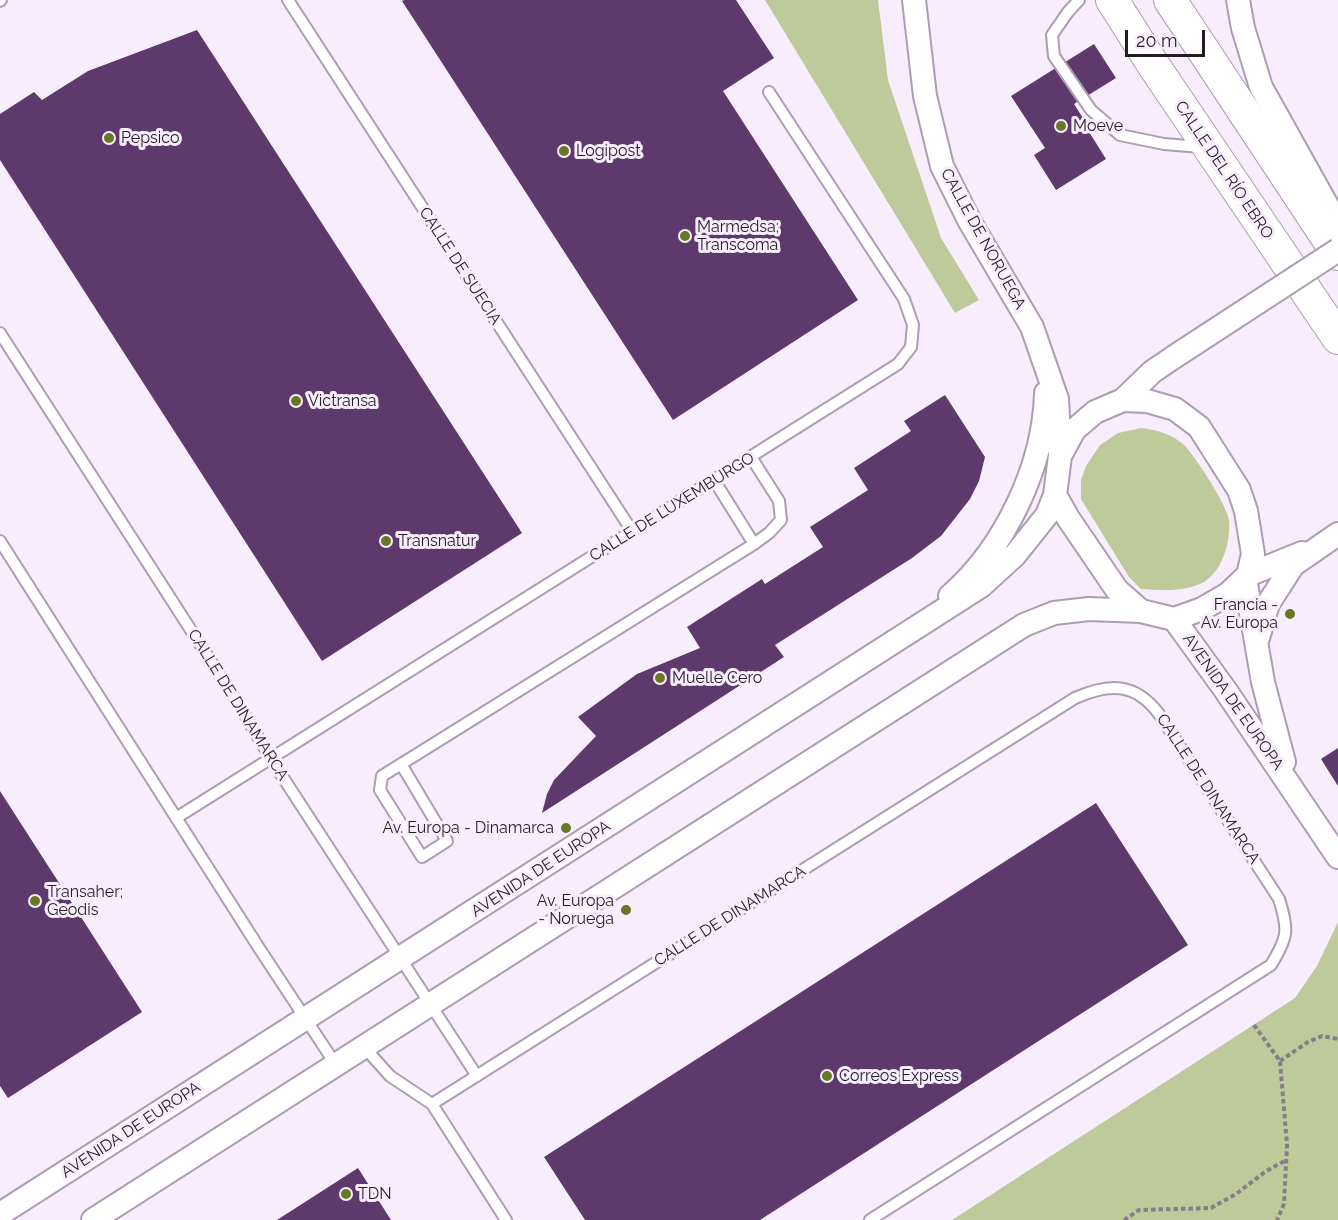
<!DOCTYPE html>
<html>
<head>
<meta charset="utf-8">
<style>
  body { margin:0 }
  #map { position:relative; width:1338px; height:1220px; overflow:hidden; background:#f8edfc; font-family:Raleway,sans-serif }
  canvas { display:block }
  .scale { position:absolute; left:1125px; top:30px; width:80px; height:27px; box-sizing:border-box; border:3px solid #241d26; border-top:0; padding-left:8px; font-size:18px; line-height:21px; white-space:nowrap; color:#241d26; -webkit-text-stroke:4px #f8edfc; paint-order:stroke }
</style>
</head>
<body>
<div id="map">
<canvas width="1338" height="1220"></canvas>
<div class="scale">20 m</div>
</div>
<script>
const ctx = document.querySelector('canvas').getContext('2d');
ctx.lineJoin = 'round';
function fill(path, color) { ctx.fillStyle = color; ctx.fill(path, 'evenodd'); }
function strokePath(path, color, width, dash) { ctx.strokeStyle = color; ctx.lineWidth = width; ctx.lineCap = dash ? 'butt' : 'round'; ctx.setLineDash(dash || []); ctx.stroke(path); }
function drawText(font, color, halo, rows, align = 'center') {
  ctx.font = font + ' Raleway,sans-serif'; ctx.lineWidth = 6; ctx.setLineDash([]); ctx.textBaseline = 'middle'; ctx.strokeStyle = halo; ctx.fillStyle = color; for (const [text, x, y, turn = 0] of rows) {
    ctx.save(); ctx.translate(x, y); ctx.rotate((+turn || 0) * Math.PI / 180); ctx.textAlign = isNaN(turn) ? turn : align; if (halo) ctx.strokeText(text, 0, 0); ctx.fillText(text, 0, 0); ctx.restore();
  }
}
const green = new Path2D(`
  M765 0H878L888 80 941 238 979 300 955 313Z
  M1141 428C1157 430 1172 434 1184 445 1195 456 1227 505 1229 520 1231 542 1222 574 1200 584 1181 592 1161 590 1141 589L1129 577 1081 499V480L1086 466 1100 445 1118 433Z
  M1338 922V1220H952L1295 998 1317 966Z`);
const building = new Path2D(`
  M404 0H736L774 58 723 91 858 300 673 420 402 1Z
  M197 30 522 533 322 661 0 160V114L34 92 42 100 88 71Z
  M1094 44 1116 78 1074 104 1088 126 1086 127 1106 159 1056 190 1034 155 1045 148 1011 96Z
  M945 395 985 457 979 481 970 499 941 536 912 558 775 645 784 657 542 813 547 794 554 780 596 736 578 717 637 674 700 648 687 627 762 579 765 584 823 547 810 527 868 490 854 468 911 431 904 421Z
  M1338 748V786L1321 759Z
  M0 791 142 1012 8 1098 0 1086Z
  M1096 803 1188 945 760 1220H585L544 1157Z
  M358 1168 391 1220H277Z`);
const path = new Path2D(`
  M1254 1025 1280 1061 1287 1145 1284 1204 1277 1220
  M1280 1061 1308 1042 1322 1036 1338 1039
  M1124 1220 1139 1210 1211 1208 1236 1194 1265 1172 1286 1160`);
const service = new Path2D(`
  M288 0 632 531
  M1079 0 1068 12 1052 35 1054 56 1091 110 1120 135 1164 144 1201 147
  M0 1 1 0
  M0 333 239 705 271 759 477 1076
  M714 480 754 544 769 533 781 520 779 501 751 457
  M0 541 259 948 336 1065
  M401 764 447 841 422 857 380 790 382 776 754 544
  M176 818 898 364 911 347 913 325 904 299 769 92
  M364 1047 390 1076 432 1104 506 1220
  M432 1104 1075 698C1109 683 1135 682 1159 714L1279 899C1289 930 1288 937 1271 965L870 1220`);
const minor = new Path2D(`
  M914 0 925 96 942 166 970 222 1032 327 1057 399 1060 455
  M1238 0 1243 28 1261 87 1338 225
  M1055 495 1068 518 1117 590 1141 611
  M1248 575 1302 553
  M1245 578 1263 682 1284 762
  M950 596C1005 548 1044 466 1046 393
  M1174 619 1226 691 1338 857
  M1258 638 1268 604 1293 565 1338 534
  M0 1214 981 586 1015 555 1047 515 1055 495 1060 456 1074 430 1095 412 1123 400 1152 372 1174 357
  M93 1220 1024 625 1054 613 1089 609 1141 611 1174 619 1202 609 1228 594 1248 575 1253 554 1246 511 1239 490 1199 427 1175 409 1147 401 1123 400`);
const secondary = new Path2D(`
  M1112 0 1152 63 1338 338
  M1170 0 1338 254`);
const minorBridge = new Path2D(`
  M1174 357 1338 250`);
const markers = [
  [1061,126,6,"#697825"],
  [109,138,6,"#697825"],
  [564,151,6,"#697825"],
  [685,236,6,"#697825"],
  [296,401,6,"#697825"],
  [386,541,6,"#697825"],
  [1290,614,6,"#697825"],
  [660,678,6,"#697825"],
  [566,828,6,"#697825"],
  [35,901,6,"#697825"],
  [626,910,6,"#697825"],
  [827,1076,6,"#697825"],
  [346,1194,6,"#697825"]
];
const poiNames = [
  ["Moeve",1073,126],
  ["Pepsico",121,138],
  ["Logipost",576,151],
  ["Marmedsa;",697,227],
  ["Transcoma",697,245],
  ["Victransa",308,401],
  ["Transnatur",398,541],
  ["Francia -",1278,605,"right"],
  ["Av. Europa",1278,623,"right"],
  ["Muelle Cero",672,678],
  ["Av. Europa - Dinamarca",554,828,"right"],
  ["Transaher;",47,892],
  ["Geodis",47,910],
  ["Av. Europa",614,901,"right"],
  ["- Noruega",614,919,"right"],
  ["Correos Express",839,1076],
  ["TDN",358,1194]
];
const streetNames = [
  ["CALLE DEL RÍO EBRO",1224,170,56],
  ["CALLE DE NORUEGA",983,239,61],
  ["CALLE DE SUECIA",460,266,57],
  ["CALLE DE LUXEMBURGO",672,507,-32],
  ["AVENIDA DE EUROPA",1233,702,55],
  ["CALLE DE DINAMARCA",238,705,58],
  ["CALLE DE DINAMARCA",1208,789,57],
  ["AVENIDA DE EUROPA",541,869,-33],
  ["CALLE DE DINAMARCA",730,916,-32],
  ["AVENIDA DE EUROPA",131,1130,-33]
];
fill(green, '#beca9a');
fill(building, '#5e396b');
strokePath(service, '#ad9cb3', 14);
strokePath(minor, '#ad9cb3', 26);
strokePath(secondary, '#ad9cb3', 34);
strokePath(path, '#867d89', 4, [4.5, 3]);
strokePath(service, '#fff', 10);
strokePath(minor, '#fff', 22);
strokePath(secondary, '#fff', 32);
strokePath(minorBridge, '#ad9cb3', 26, []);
strokePath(minorBridge, '#fff', 22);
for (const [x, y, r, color] of markers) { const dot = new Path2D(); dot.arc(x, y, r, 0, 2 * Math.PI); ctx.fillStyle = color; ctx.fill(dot); strokePath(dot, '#f8edfc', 2); }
drawText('16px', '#241d26', '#f8edfc', poiNames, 'left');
drawText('16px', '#241d26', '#f8edfc', streetNames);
</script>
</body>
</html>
